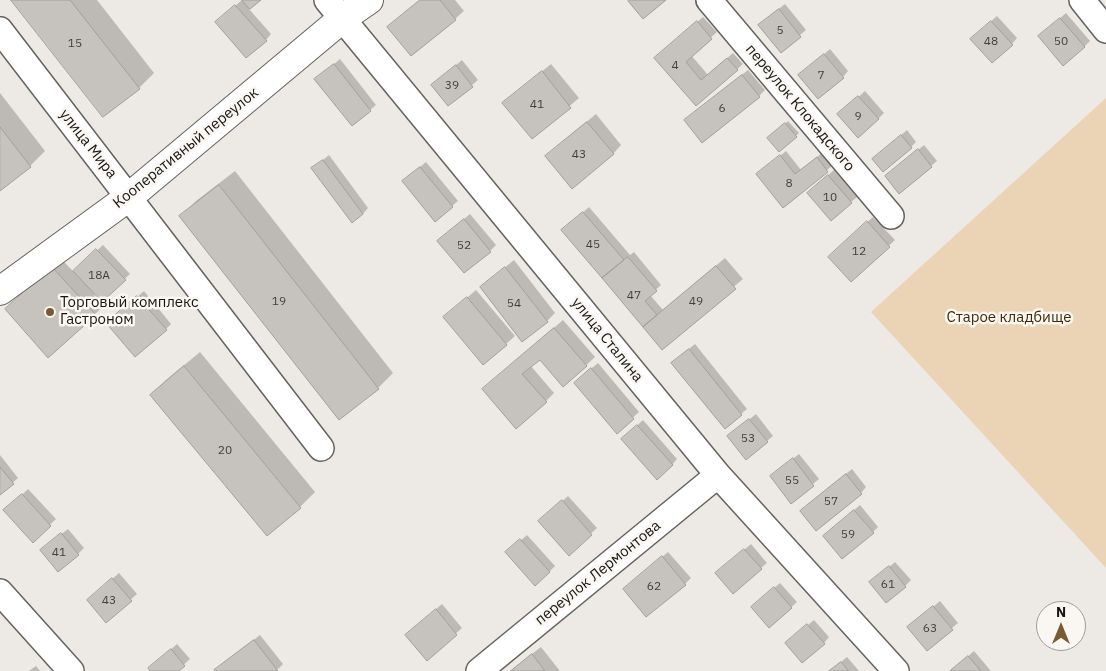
<!DOCTYPE html>
<html>
<head>
<meta charset="utf-8">
<style>
  body { margin:0 }
  #map { position:relative; width:1106px; height:671px; overflow:hidden; background:#ede9e4; font-family:"IBM Plex Sans",sans-serif }
  canvas { display:block }
  .north { position:absolute; left:1036px; top:601px; width:50px; height:50px; box-sizing:border-box; background:#faf6f2; border:1px solid #9f9c99; border-radius:50%; rotate:0deg; font-size:14px; font-weight:700; line-height:20px; text-align:center; color:#161513 }
  .north::after { content:''; display:block; margin:auto; width:18px; height:22px; background:#7a5a30; clip-path:polygon(50% 0,100% 100%,50% 72%,0 100%) }
</style>
</head>
<body>
<div id="map">
<canvas width="1106" height="671"></canvas>
<div class="north">N</div>
</div>
<script>
const ctx = document.querySelector('canvas').getContext('2d');
ctx.lineJoin = 'round';
function fill(path, color) { ctx.fillStyle = color; ctx.fill(path, 'evenodd'); }
function strokePath(path, color, width, dash) { ctx.strokeStyle = color; ctx.lineWidth = width; ctx.lineCap = dash ? 'butt' : 'round'; ctx.setLineDash(dash || []); ctx.stroke(path); }
function drawText(font, color, halo, rows, align = 'center') {
  ctx.font = font + ' "IBM Plex Sans",sans-serif'; ctx.lineWidth = 5; ctx.setLineDash([]); ctx.textBaseline = 'middle'; ctx.strokeStyle = halo; ctx.fillStyle = color; for (const [text, x, y, turn = 0] of rows) {
    ctx.save(); ctx.translate(x, y); ctx.rotate((+turn || 0) * Math.PI / 180); ctx.textAlign = isNaN(turn) ? turn : align; if (halo) ctx.strokeText(text, 0, 0); ctx.fillText(text, 0, 0); ctx.restore();
  }
}
const green = new Path2D(`
  M1106 98V568L871 312Z`);
const shadow = new Path2D(`
  M13 0H97L154 73 139 88Z
  M242 0H259L249 9 271 34 266 40 223 16Z
  M420 0H455L464 11 455 19 389 27Z
  M785 4 806 30 781 51 766 19Z
  M1066 13 1090 41 1084 47 1045 31Z
  M997 16 1017 38 1012 44 977 34Z
  M703 17 717 32 691 55 708 75 733 53 743 64 696 105 661 53Z
  M830 49 848 71 843 77 800 75Z
  M340 59 376 105 370 110 316 79Z
  M462 60 478 80 448 105 438 80Z
  M551 64 579 98 532 138 513 95Z
  M748 70 765 90 759 96 691 115Z
  M865 91 884 113 878 119 845 109Z
  M0 93 45 151 30 166 0 189Z
  M596 114 621 145 613 154 555 148Z
  M788 121 799 133 780 150 769 138Z
  M907 130 916 142 911 147 873 159Z
  M924 145 937 161 899 192 892 171Z
  M786 151 801 170 823 152 833 165 784 206 764 169Z
  M329 155 368 208 363 214 312 169Z
  M426 162 458 201 452 206 409 176Z
  M834 170 857 197 831 219 814 187Z
  M235 171 393 373 378 388 181 216 196 201Z
  M589 207 630 255 634 252 661 285 650 295 663 310 725 258 743 279 662 348 563 230Z
  M470 214 496 245 490 251 445 235Z
  M873 217 895 240 852 280 835 251Z
  M103 245 130 274 102 300 96 293 94 295 104 306 48 356 6 309 61 259 74 272Z
  M514 260 555 313 547 321 481 287Z
  M476 290 515 336 506 344 445 317Z
  M144 291 171 324 166 329 113 318Z
  M563 320 595 357 564 386 540 358 530 365 554 393 546 401 483 389Z
  M695 344 747 409 725 427 679 357Z
  M200 352 315 492 300 507 267 535 151 395 166 380Z
  M598 363 639 412 617 432 581 377Z
  M756 414 773 436 767 441 735 431Z
  M643 420 677 459 672 465 628 434Z
  M799 454 819 479 791 502 777 471Z
  M0 455 18 478 0 494Z
  M852 469 866 487 861 493 807 505Z
  M28 489 56 519 33 541 11 505Z
  M568 496 597 528 569 554 546 516Z
  M860 505 878 527 873 532 830 531Z
  M68 529 84 548 78 554 47 545Z
  M527 535 555 566 549 572 513 547Z
  M751 544 767 563 761 568H723Z
  M668 552 691 578 685 584 624 589Z
  M895 562 911 580 905 586 877 577Z
  M119 573 137 594 107 621 94 595Z
  M780 583 797 602 770 627 758 602Z
  M940 601 958 623 927 649 915 622Z
  M442 604 462 628 427 659 412 630Z
  M814 620 829 637 824 643 792 638Z
  M260 635 283 664 276 671H217L222 664Z
  M177 644 190 659 177 671H152L155 663Z
  M541 647 560 671H510Z
  M974 651 991 671H951Z
  M847 657 859 671H830Z
  M36 666 40 671H29Z`);
const building = new Path2D(`
  M11 0H70L140 89 103 117Z
  M242 0H261L250 9Z
  M420 0H440L456 20 411 56 387 27Z
  M629 0H666L643 19 628 1Z
  M235 5 267 41 246 58 215 22Z
  M779 9 801 37 781 53 758 25Z
  M1060 18 1085 47 1063 66 1038 36Z
  M697 21 712 39 686 62 701 80 727 58 738 70 696 106 654 58Z
  M991 21 1013 45 992 63 970 39Z
  M824 54 844 78 818 99 798 75Z
  M334 64 371 111 352 126 314 79Z
  M456 65 473 87 448 106 431 85Z
  M542 71 571 108 532 139 502 103Z
  M742 75 760 97 702 143 684 120Z
  M858 96 879 119 858 138 837 114Z
  M587 122 614 154 572 189 545 156Z
  M785 123 797 137 779 152 767 138Z
  M0 127 31 167 0 191Z
  M901 135 912 148 883 172 872 159Z
  M918 149 932 167 899 194 885 176Z
  M780 155 795 174 817 157 828 172 783 208 756 174Z
  M323 160 363 214 352 223 311 168Z
  M420 167 453 207 435 222 402 181Z
  M828 175 852 203 831 221 807 193Z
  M219 185 379 389 339 420 179 216Z
  M583 212 624 260 602 278 561 230Z
  M464 219 491 252 464 273 437 241Z
  M867 221 890 247 851 282 828 257Z
  M96 249 126 280 102 302 73 271Z
  M628 257 657 291 645 301 657 315 643 327 602 278Z
  M716 266 736 289 662 350 643 327Z
  M52 267 96 315 48 358 5 309Z
  M505 267 548 322 522 342 480 287Z
  M137 296 167 330 135 357 106 323Z
  M467 297 507 345 483 365 443 317Z
  M554 328 587 366 563 387 540 360 522 374 547 402 516 429 482 389Z
  M689 349 742 415 725 429 671 363Z
  M184 366 301 508 267 536 150 395Z
  M591 368 634 419 617 434 574 383Z
  M749 419 768 442 746 460 727 436Z
  M637 425 673 465 657 480 621 439Z
  M793 458 814 486 791 504 770 476Z
  M0 467 14 484 0 495Z
  M846 474 862 494 816 531 800 511Z
  M22 494 51 526 33 543 3 510Z
  M562 500 592 535 569 556 538 521Z
  M854 510 874 533 842 559 823 536Z
  M61 533 79 555 58 572 40 550Z
  M520 539 550 572 535 586 505 552Z
  M744 549 762 569 733 594 715 573Z
  M662 556 686 585 646 617 623 589Z
  M889 566 906 587 886 603 869 582Z
  M112 578 132 601 106 623 87 600Z
  M774 587 792 608 769 628 751 607Z
  M933 606 953 630 927 651 907 627Z
  M436 609 457 635 427 661 405 635Z
  M807 624 825 644 802 663 785 643Z
  M254 640 278 671H215L214 670Z
  M171 649 185 666 179 671H150L148 668Z
  M532 654 545 671H511Z
  M968 656 981 671H950Z
  M841 662 849 671H829Z`);
const street = new Path2D(`
  M327 0 718 475 896 671
  M709 0 891 216
  M1082 0 1106 30
  M0 30 321 448
  M0 592 71 671
  M479 671 718 475`);
const secondary = new Path2D(`
  M0 291 129 197 343 18 369 0`);
const markers = [
  [50,312,5,"#7a5a30"]
];
const numberNames = [
  ["5",780,31],
  ["48",991,42],
  ["50",1061,42],
  ["15",75,44],
  ["4",675,66],
  ["7",821,76],
  ["39",452,86],
  ["41",537,105],
  ["6",722,109],
  ["9",858,117],
  ["43",579,155],
  ["8",789,184],
  ["10",830,198],
  ["45",593,245],
  ["52",464,246],
  ["12",859,252],
  ["18А",99,276],
  ["47",634,296],
  ["19",279,302],
  ["49",696,302],
  ["54",514,304],
  ["53",748,439],
  ["20",225,451],
  ["55",792,481],
  ["57",831,502],
  ["59",848,535],
  ["41",59,553],
  ["61",888,585],
  ["62",654,587],
  ["43",109,601],
  ["63",930,629]
];
const streetNames = [
  ["переулок Клокадского",800,108,50],
  ["улица Мира",88,144,52],
  ["Кооперативный переулок",186,148,-39],
  ["улица Сталина",607,340,51],
  ["переулок Лермонтова",598,573,-39]
];
const poiNames = [
  ["Торговый комплекс",60,303],
  ["Гастроном",60,320]
];
const parkNames = [
  ["Старое кладбище",1009,318]
];
fill(green, '#ebd3b6');
fill(shadow, '#0003');
fill(building, '#c6c2be');
strokePath(building, '#a29e9a', 1);
strokePath(street, '#66635f', 28);
strokePath(secondary, '#66635f', 30);
strokePath(street, '#fff', 25);
strokePath(secondary, '#fff', 28);
for (const [x, y, r, color] of markers) { const dot = new Path2D(); dot.arc(x, y, r, 0, 2 * Math.PI); ctx.fillStyle = color; ctx.fill(dot); strokePath(dot, '#faf6f2', 2); }
drawText('12px', '#42403e', null, numberNames);
drawText('15px', '#161513', '#faf6f2', streetNames);
drawText('15px', '#161513', '#faf6f2', poiNames, 'left');
drawText('15px', '#412906', '#faf6f2', parkNames);
</script>
</body>
</html>
